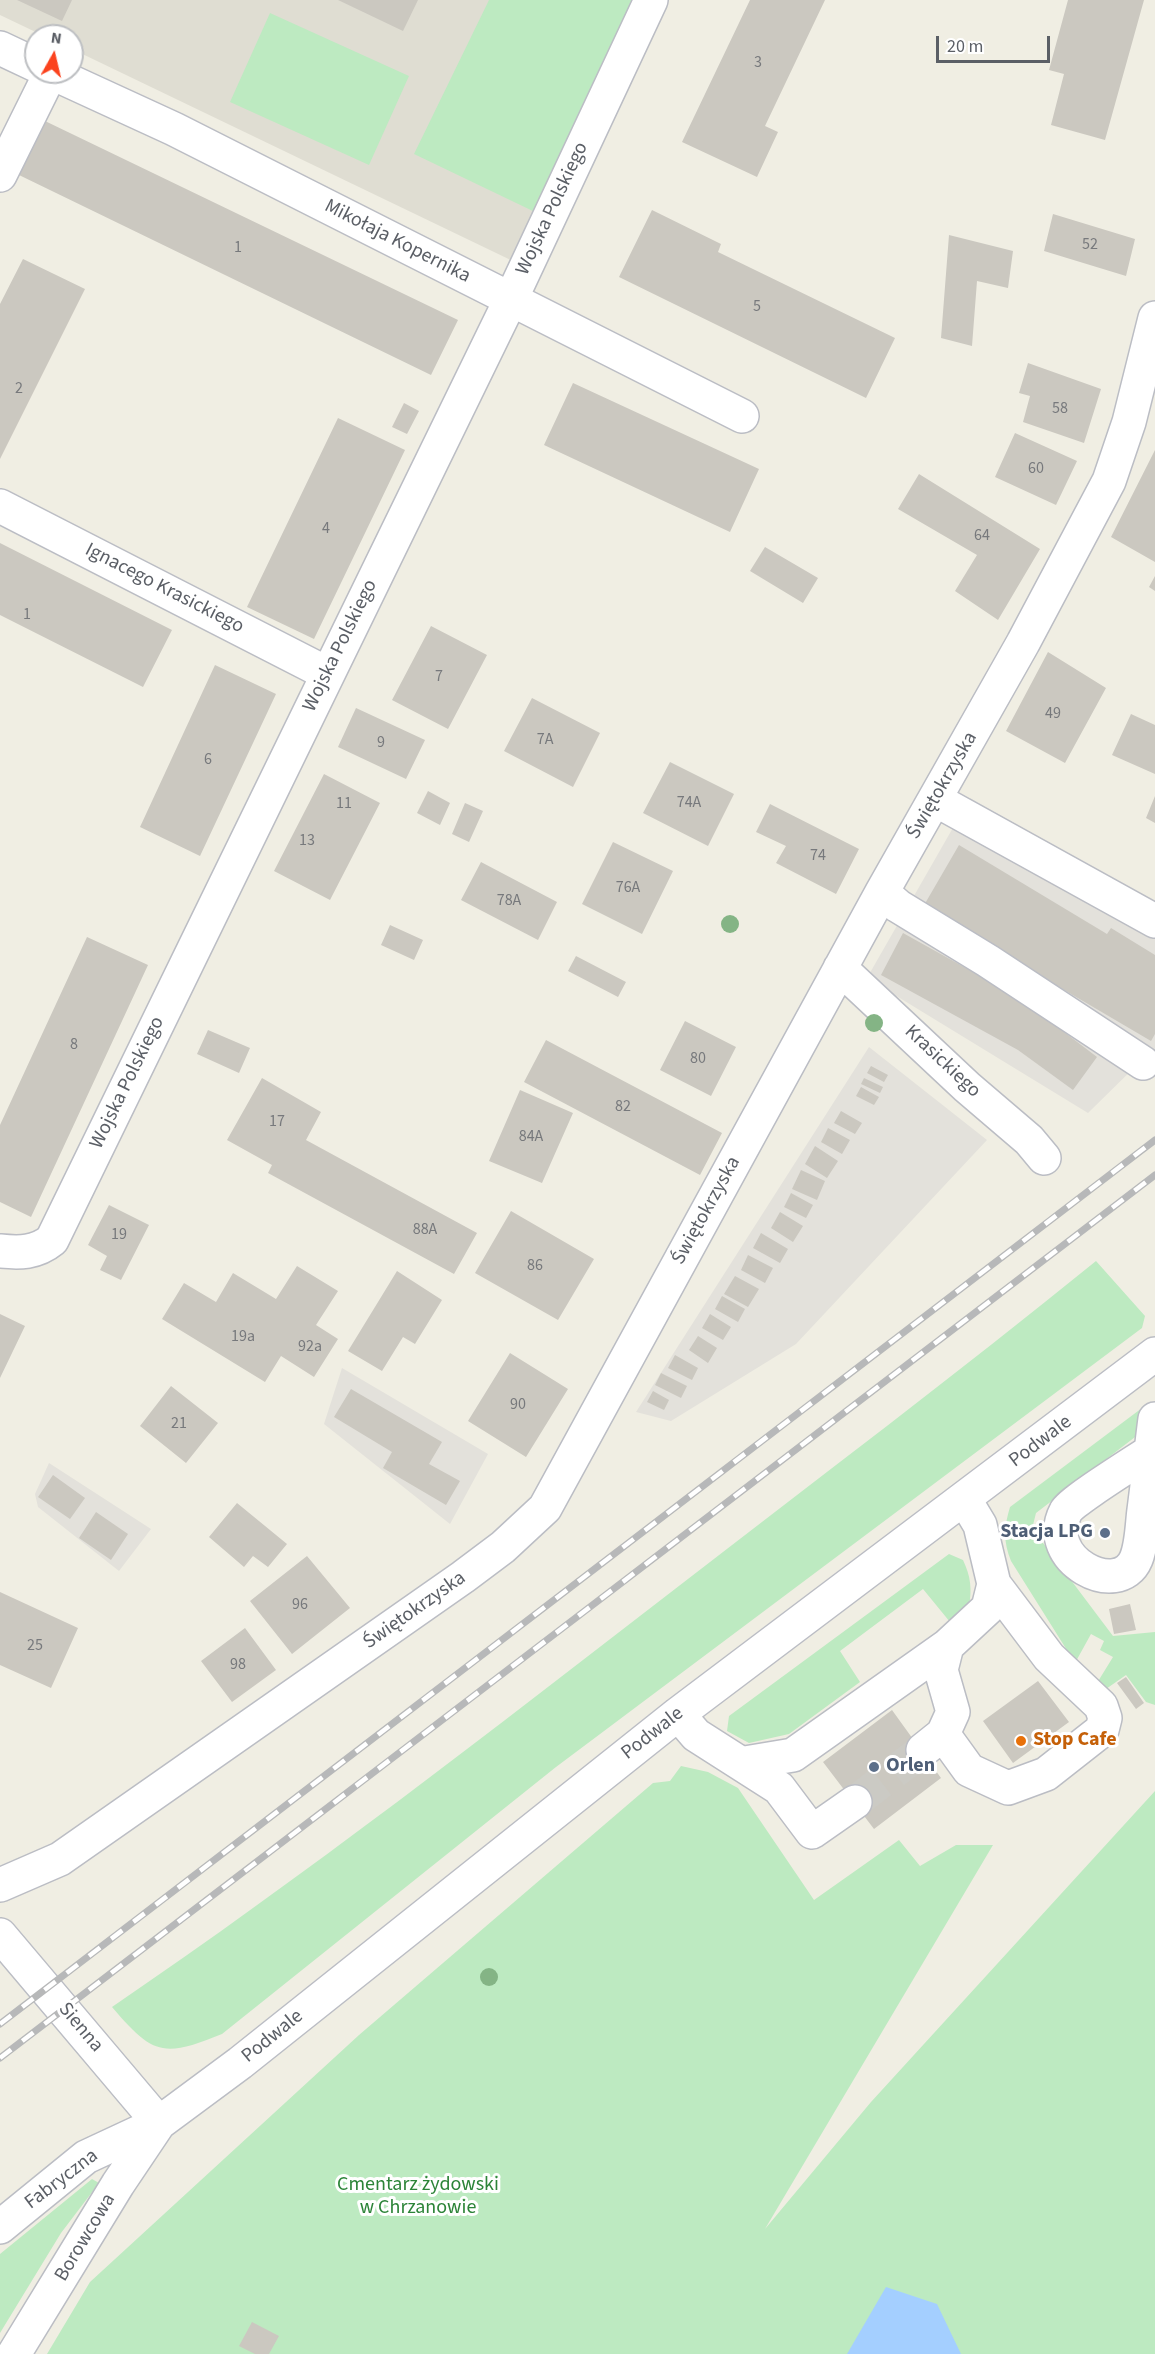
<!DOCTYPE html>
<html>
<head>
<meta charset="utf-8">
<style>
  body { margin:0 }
  #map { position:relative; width:1155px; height:2354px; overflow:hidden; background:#f0eee3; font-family:"Source Sans 3",sans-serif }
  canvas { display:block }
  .north { position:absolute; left:24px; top:24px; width:60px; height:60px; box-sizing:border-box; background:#fff; border:2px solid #bdbfc2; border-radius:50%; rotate:8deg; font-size:16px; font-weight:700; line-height:24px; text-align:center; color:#5b5f66 }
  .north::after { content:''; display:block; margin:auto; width:21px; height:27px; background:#fb431e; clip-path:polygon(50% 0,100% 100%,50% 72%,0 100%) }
  .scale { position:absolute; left:936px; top:36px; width:114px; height:27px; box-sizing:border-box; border:3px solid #5b5f66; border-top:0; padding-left:8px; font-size:18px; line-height:21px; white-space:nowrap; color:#5b5f66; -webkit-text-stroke:4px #fff; paint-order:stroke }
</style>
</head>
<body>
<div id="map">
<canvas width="1155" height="2354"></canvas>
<div class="north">N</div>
<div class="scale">20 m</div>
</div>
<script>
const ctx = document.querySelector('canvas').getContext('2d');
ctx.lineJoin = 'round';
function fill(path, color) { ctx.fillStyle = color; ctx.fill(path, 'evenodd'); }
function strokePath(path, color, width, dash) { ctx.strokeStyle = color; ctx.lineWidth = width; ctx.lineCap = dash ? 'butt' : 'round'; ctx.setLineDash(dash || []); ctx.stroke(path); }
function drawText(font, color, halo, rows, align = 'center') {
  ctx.font = font + ' "Source Sans 3",sans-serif'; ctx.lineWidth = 6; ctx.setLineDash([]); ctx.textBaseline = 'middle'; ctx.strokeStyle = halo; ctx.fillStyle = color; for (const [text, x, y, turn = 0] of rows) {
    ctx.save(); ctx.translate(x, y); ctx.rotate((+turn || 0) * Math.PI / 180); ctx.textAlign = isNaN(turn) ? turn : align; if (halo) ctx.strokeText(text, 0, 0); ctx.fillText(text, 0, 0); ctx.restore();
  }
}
const industrial = new Path2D(`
  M970 798 1155 903V1056H1146L1088 1113 867 978Z
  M869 1047 987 1140 796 1344 671 1421 636 1412Z
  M342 1368 488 1454 450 1524 324 1424Z
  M49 1463 151 1529 119 1571 38 1507 35 1494Z`);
const education = new Path2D(`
  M0 0H645L519 264 72 49V36H44L0 15Z`);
const green = new Path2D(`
  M489 0H638L537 213 414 154Z
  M270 13 409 76 369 165 230 102Z
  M1096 1261 1145 1316 1142 1328 556 1767 222 2034C163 2058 153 2055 112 2007 306 1875 490 1732 675 1589 816 1480 958 1373 1096 1261Z
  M1142 1408 1147 1414 1139 1434 1036 1513 1033 1525 1037 1535 1113 1636 1155 1632V1705L1146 1702 1126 1675 1106 1689 1097 1683 1113 1657 1100 1650 1104 1641 1091 1634 1075 1663 1011 1561C1003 1541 1004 1527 1010 1507Z
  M949 1554 963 1560C971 1577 972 1589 969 1607L950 1622 923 1589 840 1651 860 1682 789 1734 749 1743 727 1731 729 1716Z
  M681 1766 708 1772 738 1788 814 1900 899 1840 920 1866 956 1845H993L765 2229 871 2102 1155 1791V2354H47L90 2282 359 2035 653 1783 670 1781Z
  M92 2179 99 2183 61 2233 0 2333V2254Z`);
const water = new Path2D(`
  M886 2287 937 2304 961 2354H847Z`);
const building = new Path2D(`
  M17 0H72L62 21Z
  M338 0H418L403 31Z
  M750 0H825L765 126 778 132 757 177 682 142Z
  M1068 0H1144L1105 140 1051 125 1064 74 1049 70Z
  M45 121 458 320 431 375 19 175Z
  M652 210 721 244 718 252 895 338 866 398 619 277Z
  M1053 214 1135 239 1126 276 1044 251Z
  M949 235 1013 251 1008 288 977 281 972 346 941 338Z
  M23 259 85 289 0 459V304Z
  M1028 363 1101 389 1084 443 1023 422 1030 396 1019 393Z
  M573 383 759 469 730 532 544 445Z
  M404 403 419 411 407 434 392 427Z
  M338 418 405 450 314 639 247 607Z
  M1015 433 1077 461 1056 505 995 477Z
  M1155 450V562L1111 537Z
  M919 474 1040 549 998 620 955 591 977 555 898 509Z
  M0 543 172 630 143 687 0 615Z
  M765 547 818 578 803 603 750 571Z
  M1155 576V591L1149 587Z
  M431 626 487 655 448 729 392 700Z
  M1048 652 1106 688 1065 763 1006 731Z
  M215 665 276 694 200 856 140 827Z
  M532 698 600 733 573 787 504 751Z
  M356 708 425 740 406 779 338 747Z
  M1131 714 1155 725V774L1112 755Z
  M670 762 734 794 708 846 643 813Z
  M324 774 380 803 330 900 274 871Z
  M428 791 450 803 440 825 417 813Z
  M1155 796V823L1146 818Z
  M465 803 483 811 469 842 452 834Z
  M770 804 859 849 836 894 776 863 786 846 756 832Z
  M613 842 673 871 642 934 582 904Z
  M959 845 1107 934 1111 928 1155 955V1034L1151 1041 923 907Z
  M481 862 557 902 538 940 461 900Z
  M390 925 423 940 414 960 381 945Z
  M903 933 982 977 985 972 1097 1057 1073 1090 1018 1050 881 975Z
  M87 937 148 965 31 1217 0 1202V1125Z
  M576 956 626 982 618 997 568 971Z
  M685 1021 736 1047 711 1096 660 1070Z
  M208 1030 250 1048 239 1073 197 1054Z
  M546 1040 722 1133 700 1175 524 1082Z
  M871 1066 888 1075 884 1082 867 1073Z
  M262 1078 321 1112 306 1140 477 1233 454 1274 268 1173 272 1165 227 1140Z
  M864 1078 883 1087 880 1093 861 1084Z
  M861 1087 879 1097 874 1105 856 1096Z
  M520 1090 573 1113 542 1183 489 1161Z
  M841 1111 862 1123 855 1134 834 1123Z
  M828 1128 850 1140 842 1154 821 1142Z
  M815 1146 838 1161 827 1178 805 1164Z
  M801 1170 825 1181 817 1200 792 1189Z
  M791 1193 813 1205 806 1218 784 1207Z
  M109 1205 149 1225 121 1280 100 1270 107 1256 88 1245Z
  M511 1211 594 1259 558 1320 475 1273Z
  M780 1212 803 1226 793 1242 771 1228Z
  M761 1233 788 1249 780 1263 753 1248Z
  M748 1255 773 1268 765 1283 741 1270Z
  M297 1266 338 1291 316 1325 338 1339 314 1377 281 1356 265 1382 162 1319 184 1283 216 1302 233 1273 276 1299Z
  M397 1271 442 1300 415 1344 403 1337 382 1371 348 1351Z
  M735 1276 759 1289 748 1307 724 1294Z
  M722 1296 745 1309 738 1322 715 1309Z
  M0 1314 25 1326 0 1378Z
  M710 1314 731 1327 723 1340 702 1328Z
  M698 1336 717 1348 708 1363 689 1350Z
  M510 1353 568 1389 526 1457 468 1421Z
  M675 1355 698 1368 692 1380 668 1368Z
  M661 1373 687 1386 681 1398 655 1385Z
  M171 1386 218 1423 186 1463 140 1426Z
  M351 1389 442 1442 429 1464 460 1481 446 1505 383 1468 392 1452 334 1417Z
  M653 1391 669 1400 664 1410 647 1402Z
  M53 1475 85 1498 70 1519 38 1497Z
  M237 1503 287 1544 268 1567 253 1556 244 1567 209 1537Z
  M96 1512 128 1534 111 1560 79 1538Z
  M307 1556 350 1608 292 1654 250 1601Z
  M0 1592 78 1628 51 1688 0 1665Z
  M1130 1604 1136 1630 1114 1634 1109 1609Z
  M245 1628 276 1670 232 1702 201 1661Z
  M1126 1677 1144 1703 1136 1709 1117 1683Z
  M1038 1681 1069 1722 1013 1763 983 1721Z
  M892 1710 941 1778 874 1829 823 1762Z
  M252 2322 279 2336 269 2354H255L239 2346Z`);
const minorTunnel = new Path2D(`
  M855 1802 923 1750`);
const minor = new Path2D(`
  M0 48 36 65
  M50 72 174 129 742 416
  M0 175 51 72
  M0 506 328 674
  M936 800 1155 921
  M882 892 898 906 988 961 1143 1063
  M840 968 967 1087 1029 1140 1044 1158
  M0 1251C20 1253 36 1253 52 1240L511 299 651 0
  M1151 1451C1138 1460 1070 1502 1066 1511 1040 1560 1119 1600 1136 1559 1142 1545 1142 1525 1144 1510 1148 1480 1151 1449 1155 1419
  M678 1714 696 1735 779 1788 812 1832 855 1802
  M943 1734 969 1770 1008 1788 1046 1774 1102 1730 1105 1718 1101 1706 1049 1657 994 1584 980 1525 965 1500
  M923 1750 943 1734 953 1712 941 1670 947 1646 988 1608 994 1584
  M745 1763 793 1755 947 1646
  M0 1885 60 1859 463 1577 503 1547 545 1508 882 892 1023 643 1109 481 1129 422 1155 318
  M0 1935 159 2123
  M0 2227 86 2157 159 2123 240 2063 678 1714 1155 1354
  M14 2354 118 2184 159 2123`);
const rail = new Path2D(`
  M0 2024 1155 1140
  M0 2058 1155 1175`);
const trees = [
  [730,924],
  [874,1023],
  [489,1977]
];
const markers = [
  [1105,1533,6,"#5c6f8a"],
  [1021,1741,6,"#e8710a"],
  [874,1767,6,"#5c6f8a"]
];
const numberNames = [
  ["3",758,63],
  ["52",1090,245],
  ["1",238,248],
  ["5",757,307],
  ["2",19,389],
  ["58",1060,409],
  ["60",1036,469],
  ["4",326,529],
  ["64",982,536],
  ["1",27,615],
  ["7",439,677],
  ["49",1053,714],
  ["7A",545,740],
  ["9",381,743],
  ["6",208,760],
  ["74A",689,803],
  ["11",344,804],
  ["13",307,841],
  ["74",818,856],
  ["76A",628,888],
  ["78A",509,901],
  ["8",74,1045],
  ["80",698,1059],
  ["82",623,1107],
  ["17",277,1122],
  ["84A",531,1137],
  ["88A",425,1230],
  ["19",119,1235],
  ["86",535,1266],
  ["19a",243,1337],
  ["92a",310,1347],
  ["90",518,1405],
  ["21",179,1424],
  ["96",300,1605],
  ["25",35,1646],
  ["98",238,1665]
];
const streetNames = [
  ["Wojska Polskiego",553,209,-65],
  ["Mikołaja Kopernika",397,242,27],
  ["Ignacego Krasickiego",164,589,27],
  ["Wojska Polskiego",341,646,-64],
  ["Świętokrzyska",943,786,-60],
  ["Krasickiego",942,1062,43],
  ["Wojska Polskiego",128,1083,-64],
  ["Świętokrzyska",707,1211,-61],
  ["Podwale",1041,1442,-37],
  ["Świętokrzyska",415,1611,-35],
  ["Podwale",653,1734,-38],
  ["Sienna",80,2028,50],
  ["Podwale",273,2037,-39],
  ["Fabryczna",62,2180,-37],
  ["Borowcowa",86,2238,-59]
];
const serviceNames = [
  ["Stacja LPG",1093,1533],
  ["Orlen",886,1767,"left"]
];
const foodNames = [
  ["Stop Cafe",1033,1741]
];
const parkNames = [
  ["Cmentarz żydowski",418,2186],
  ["w Chrzanowie",418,2209]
];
fill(industrial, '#e3e1db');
fill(education, '#dfddd2');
fill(green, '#bdeac1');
fill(water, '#a4cfff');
fill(building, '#cbc8c0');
strokePath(minorTunnel, '#cbcac4', 33, [33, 16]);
strokePath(minor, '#bbbdc4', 36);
strokePath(minor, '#fff', 33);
strokePath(rail, '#b7b8b9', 7);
strokePath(rail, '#fff', 4.5, [14]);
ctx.fillStyle = '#84b485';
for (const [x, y] of trees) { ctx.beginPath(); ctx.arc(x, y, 9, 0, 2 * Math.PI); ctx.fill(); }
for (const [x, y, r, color] of markers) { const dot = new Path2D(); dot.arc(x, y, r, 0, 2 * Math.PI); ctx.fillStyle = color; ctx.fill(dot); strokePath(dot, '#fff', 2); }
drawText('16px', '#77797c', null, numberNames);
drawText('20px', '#5b5f66', '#fff', streetNames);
drawText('bold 20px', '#4e5e75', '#fff', serviceNames, 'right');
drawText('bold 20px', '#c56008', '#fff', foodNames, 'left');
drawText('20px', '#2c8438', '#fff', parkNames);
</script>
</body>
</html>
